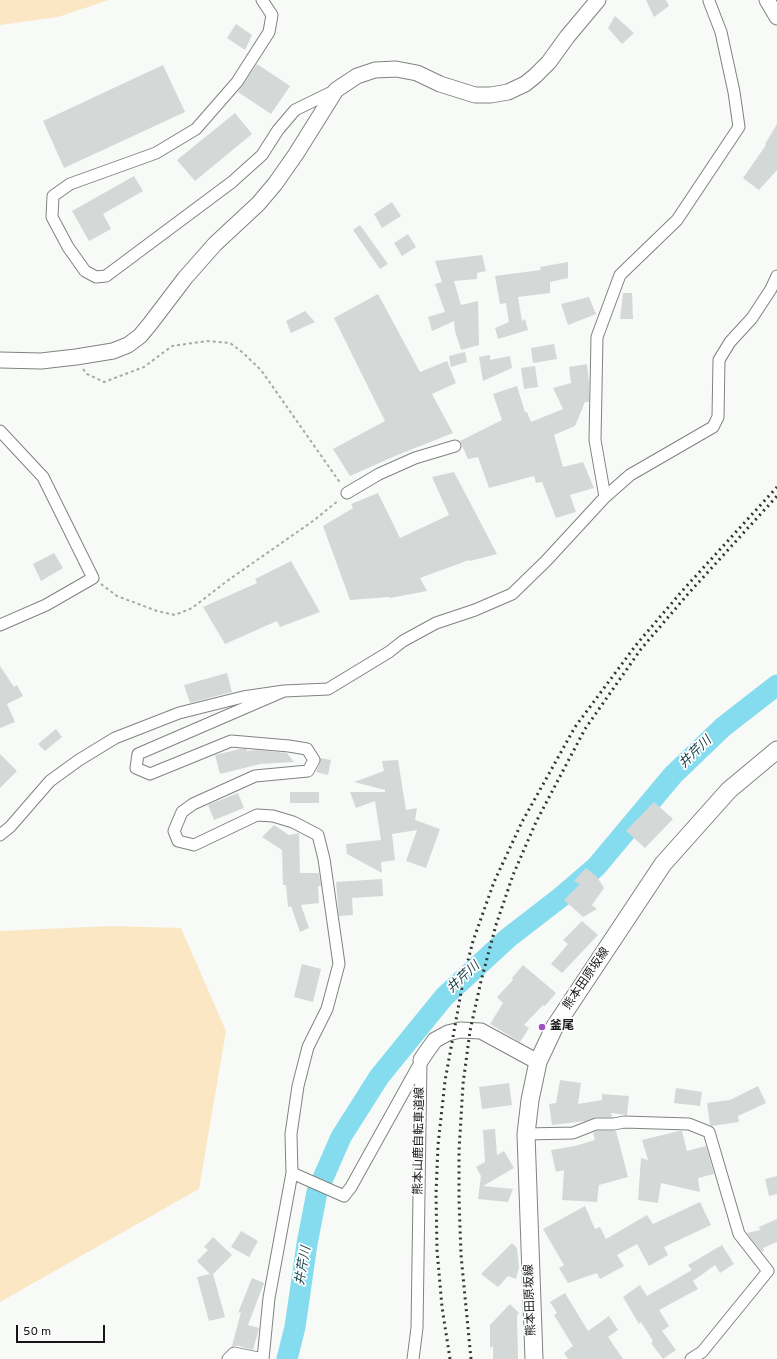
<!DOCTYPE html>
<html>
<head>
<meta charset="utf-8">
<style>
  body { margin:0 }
  #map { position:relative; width:777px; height:1359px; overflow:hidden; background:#f7faf7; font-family:Overpass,sans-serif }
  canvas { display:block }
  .scale { position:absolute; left:16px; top:1325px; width:89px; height:18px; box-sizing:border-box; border:2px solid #151615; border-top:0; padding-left:5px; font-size:12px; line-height:14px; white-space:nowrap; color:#151615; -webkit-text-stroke:3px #fff; paint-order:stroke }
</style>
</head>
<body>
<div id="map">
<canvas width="777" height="1359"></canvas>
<div class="scale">50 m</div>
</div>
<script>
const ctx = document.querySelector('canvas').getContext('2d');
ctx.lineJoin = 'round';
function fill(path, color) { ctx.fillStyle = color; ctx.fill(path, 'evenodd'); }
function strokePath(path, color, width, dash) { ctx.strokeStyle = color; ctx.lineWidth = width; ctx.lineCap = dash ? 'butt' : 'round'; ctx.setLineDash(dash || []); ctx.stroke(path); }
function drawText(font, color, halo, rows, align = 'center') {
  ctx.font = font + ' Overpass,"Noto Sans JP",sans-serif'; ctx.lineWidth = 3.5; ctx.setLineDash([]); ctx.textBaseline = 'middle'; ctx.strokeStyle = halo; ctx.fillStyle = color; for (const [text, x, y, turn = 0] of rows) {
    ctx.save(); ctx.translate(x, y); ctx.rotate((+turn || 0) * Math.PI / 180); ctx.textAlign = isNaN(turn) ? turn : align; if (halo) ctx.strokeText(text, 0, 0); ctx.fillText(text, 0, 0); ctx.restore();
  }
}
const green = new Path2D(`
  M0 0H109L58 17 0 25Z
  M110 926 181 928 226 1031 199 1189 0 1302V931Z`);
const river = new Path2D(`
  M287 1359 295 1327 307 1244 317 1192 341 1137 379 1077 444 997 508 938 561 897 596 867 673 775 723 727 777 685`);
const building = new Path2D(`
  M646 0H666L669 6 654 17Z
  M615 16 634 33 622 44 608 28Z
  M236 24 252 35 245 50 227 38Z
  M257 64 290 86 271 114 238 92Z
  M163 65 185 112 64 168 43 121Z
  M235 113 252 134 195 181 177 160Z
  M777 124V170L759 190 743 178 766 145 765 144Z
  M134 176 143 191 103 214 111 229 89 241 72 211Z
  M392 202 401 216 382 228 374 214Z
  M360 225 388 264 380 269 353 230Z
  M408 234 416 247 402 256 394 243Z
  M482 255 486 271 477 273V279L454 281 461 305 478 301 479 345 461 350 455 331 454 321 432 331 428 317 445 312 435 284 442 282 435 261Z
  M568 262V278L550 282V293L518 297 522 321 525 319 528 330 498 339 495 328 509 322 506 303 500 304 495 276 541 270 540 267Z
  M623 293H632L633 319H620Z
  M378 294 420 372 447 361 456 383 432 394 453 433 395 456 350 476 333 449 385 421 334 318Z
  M589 297 596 314 568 325 561 304Z
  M305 311 315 322 291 333 286 321Z
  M554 344 557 359 533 363 531 348Z
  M465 352 467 362 451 367 449 356Z
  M490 355V360L510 356 512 368 483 381 479 357Z
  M587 364 589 383V402H585L575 426 554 435 563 467 583 462 594 488 570 495 576 512 556 518 542 482 536 483 534 476 489 488 478 457 468 459 460 441 502 420 493 394 517 386 525 412H527L531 422 563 409 553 388 571 383 569 367Z
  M535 366 538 387 524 389 521 368Z
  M454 472 497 554 470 561 469 560 420 578 427 591 390 598 389 597 350 600 323 526 353 508 351 504 378 493 400 538 449 515 432 477Z
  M54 553 63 568 41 581 33 564Z
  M291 561 320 612 280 627 277 621 225 644 203 607 257 583 255 579Z
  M0 666 14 687 17 685 23 696 7 704 15 722 0 728Z
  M227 673 232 692 190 703 184 685Z
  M56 729 62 737 45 751 38 744Z
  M240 749H247V751L257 750 287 753 294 762 260 764 220 774 215 755Z
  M0 754 17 771 0 788Z
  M320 758 331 760 328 775 316 772 320 763Z
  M398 760 406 810 417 808 415 820 440 829 426 868 406 861 417 830 392 834 395 860 381 862 382 873 347 854 346 844 381 840 375 801 356 808 350 792H385V790L354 782 384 771 382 761Z
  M290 792H319V803H290Z
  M238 793 244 808 214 820 208 805Z
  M654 802 673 819 645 848 626 831Z
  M274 825 289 835 299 833 300 873H319L321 886H318L319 903 301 905 309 928 300 932 291 906 288 907 286 885H283L282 850 262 837Z
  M586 868 597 877 604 888 592 905 597 909 583 917 564 900 580 884 574 881Z
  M382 879 383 896 352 898 353 915 339 916 336 882Z
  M582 921 598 935 562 973 551 964 568 944 563 940Z
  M302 964 321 969 313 1002 294 997Z
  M523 965 556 993 545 1006 543 1005 524 1025 529 1028 520 1042 490 1024 503 1003 497 997 513 980 512 978Z
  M560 1080 581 1083 578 1104 602 1100V1094L629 1096 627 1115 611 1113 612 1117H596L586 1121 552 1125 549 1104 556 1103Z
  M509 1083 512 1105 482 1109 479 1087Z
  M758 1086 766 1103 738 1116 739 1122 712 1126 710 1125 707 1103 730 1100Z
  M676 1088 702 1092 700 1106 674 1103Z
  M495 1129 497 1155 504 1151 514 1168 483 1186 513 1189 508 1202 478 1199 481 1176 476 1167 485 1162 483 1130Z
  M597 1131H616L628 1177 599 1185 597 1202 562 1200 564 1170 556 1172 551 1150 575 1146 595 1140 593 1133Z
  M679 1131H682L687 1151 706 1146 714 1174 698 1178 700 1192 661 1183 658 1203 638 1200 641 1158 648 1160 642 1140Z
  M777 1176V1194L769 1196 765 1179Z
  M700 1202 711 1225 664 1247 668 1255 649 1266 637 1244 617 1255 624 1266 600 1279 597 1273 568 1283 559 1268 564 1265 543 1229 585 1206 595 1229 600 1227 606 1239 647 1215 653 1224Z
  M777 1219V1242L763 1248 764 1251 762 1252 747 1233 760 1230 759 1227Z
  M241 1231 258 1241 249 1257 231 1247Z
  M213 1237 232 1255 213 1274 225 1317 209 1321 197 1277 210 1274 197 1261 208 1250 204 1247Z
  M512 1243 517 1248 519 1267 516 1279 508 1276 498 1287 481 1274Z
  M722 1245 734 1264 720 1273 715 1265 693 1281 698 1289 659 1310 669 1326 662 1331 676 1350 663 1359 651 1343 653 1341 641 1322 639 1324 623 1297 640 1285 647 1296 692 1270 688 1265Z
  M252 1278 264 1283 248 1325 259 1328 253 1350 239 1346H232L241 1312 238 1313Z
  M565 1293 588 1331 609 1316 618 1330 608 1337 623 1359H568L564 1353 573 1346 554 1315 557 1313 550 1302Z
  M510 1304 519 1313 517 1316 518 1359H493V1346L490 1348V1325Z`);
const path = new Path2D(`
  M83 369 87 374 104 382 144 367 172 346 207 341 230 343 242 352 261 370 341 484
  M101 584 117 596 157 611 175 615 192 608 227 581 313 521 339 500`);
const street = new Path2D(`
  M262 0 272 15 269 32 237 82 196 129 156 153 70 184 53 196 52 217 68 247 85 271 96 277 106 276 232 182 262 155 278 130 295 110 336 90
  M0 431 43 477 93 578 46 605 0 625
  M347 493 379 474 415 458 455 446
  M605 497 595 440 597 337 620 275 677 220 739 127 734 92 721 32 709 1V0
  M0 835 10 827 50 781 79 760 115 738 179 713 243 697 284 691 328 689 389 652 403 641 436 623 475 610 512 594 546 561 605 497 630 475 713 427 718 417 719 360 730 342 752 318 771 289 777 276
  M526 1134 573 1133 596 1124H614L624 1122 689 1124 709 1132 739 1234 768 1271 702 1352 691 1359
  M292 1173 344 1196 351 1187 421 1061
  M228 1359 234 1353 263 1359
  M263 1359 269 1298 292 1173 291 1134 298 1086 308 1047 327 1009 339 964 324 859 318 835 293 822 273 816 257 815 194 845 178 841 174 831 182 812 193 804 255 776 308 771 314 760 307 749 289 746 231 741 150 774 136 768 138 754 284 691
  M413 1359 417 1328 421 1060`);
const secondary = new Path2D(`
  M767 0 777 17
  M0 360 41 361 76 357 113 351 128 345 140 336 150 324 185 278 215 244 258 204 275 184 296 154 336 90 357 76 375 70 396 69 417 73 440 84 475 95H491L508 92 525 84 535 76 549 62 567 37 598 0
  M421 1060 427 1051 435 1040 448 1033 460 1030 481 1031 538 1062`);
const primary = new Path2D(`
  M534 1359 526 1134 530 1100 538 1062 554 1028 663 864 729 790 777 750`);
const rail = new Path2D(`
  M450 1359 442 1307 437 1250 436 1194 438 1145 445 1081 464 976 473 941 494 882 522 822 575 727 636 645 683 590 777 487
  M471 1359 461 1255 459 1199V1151L463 1084 470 1031 481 981 496 925 513 875 536 822 585 729 641 649 688 594 777 496`);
const markers = [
  [542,1027,4,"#9d52c4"]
];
const streetNames = [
  ["熊本田原坂線",587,979,-56],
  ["熊本山鹿自転車道線",420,1141,-89],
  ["熊本田原坂線",531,1300,-92]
];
const poiNames = [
  ["釜尾",550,1027]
];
const waterNames = [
  ["井芹川",696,753,-44],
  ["井芹川",464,978,-43],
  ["井芹川",304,1266,-80]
];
fill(green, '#fce7c5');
strokePath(river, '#86dcef', 21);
fill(building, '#d4d9d8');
strokePath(street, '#808380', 13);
strokePath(secondary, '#808380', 17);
strokePath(primary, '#808380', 19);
strokePath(path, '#a7a9a7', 2, [3, 3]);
strokePath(street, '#fff', 11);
strokePath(secondary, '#fff', 15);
strokePath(primary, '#fff', 17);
strokePath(rail, '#333533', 3, [2, 4]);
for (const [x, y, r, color] of markers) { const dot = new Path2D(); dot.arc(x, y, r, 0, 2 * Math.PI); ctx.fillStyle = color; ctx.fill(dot); strokePath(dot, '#fff', 1.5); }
drawText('12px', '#151615', '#fff', streetNames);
drawText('bold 12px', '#151615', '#fff', poiNames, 'left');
drawText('italic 13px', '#163f47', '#fff', waterNames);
</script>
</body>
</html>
